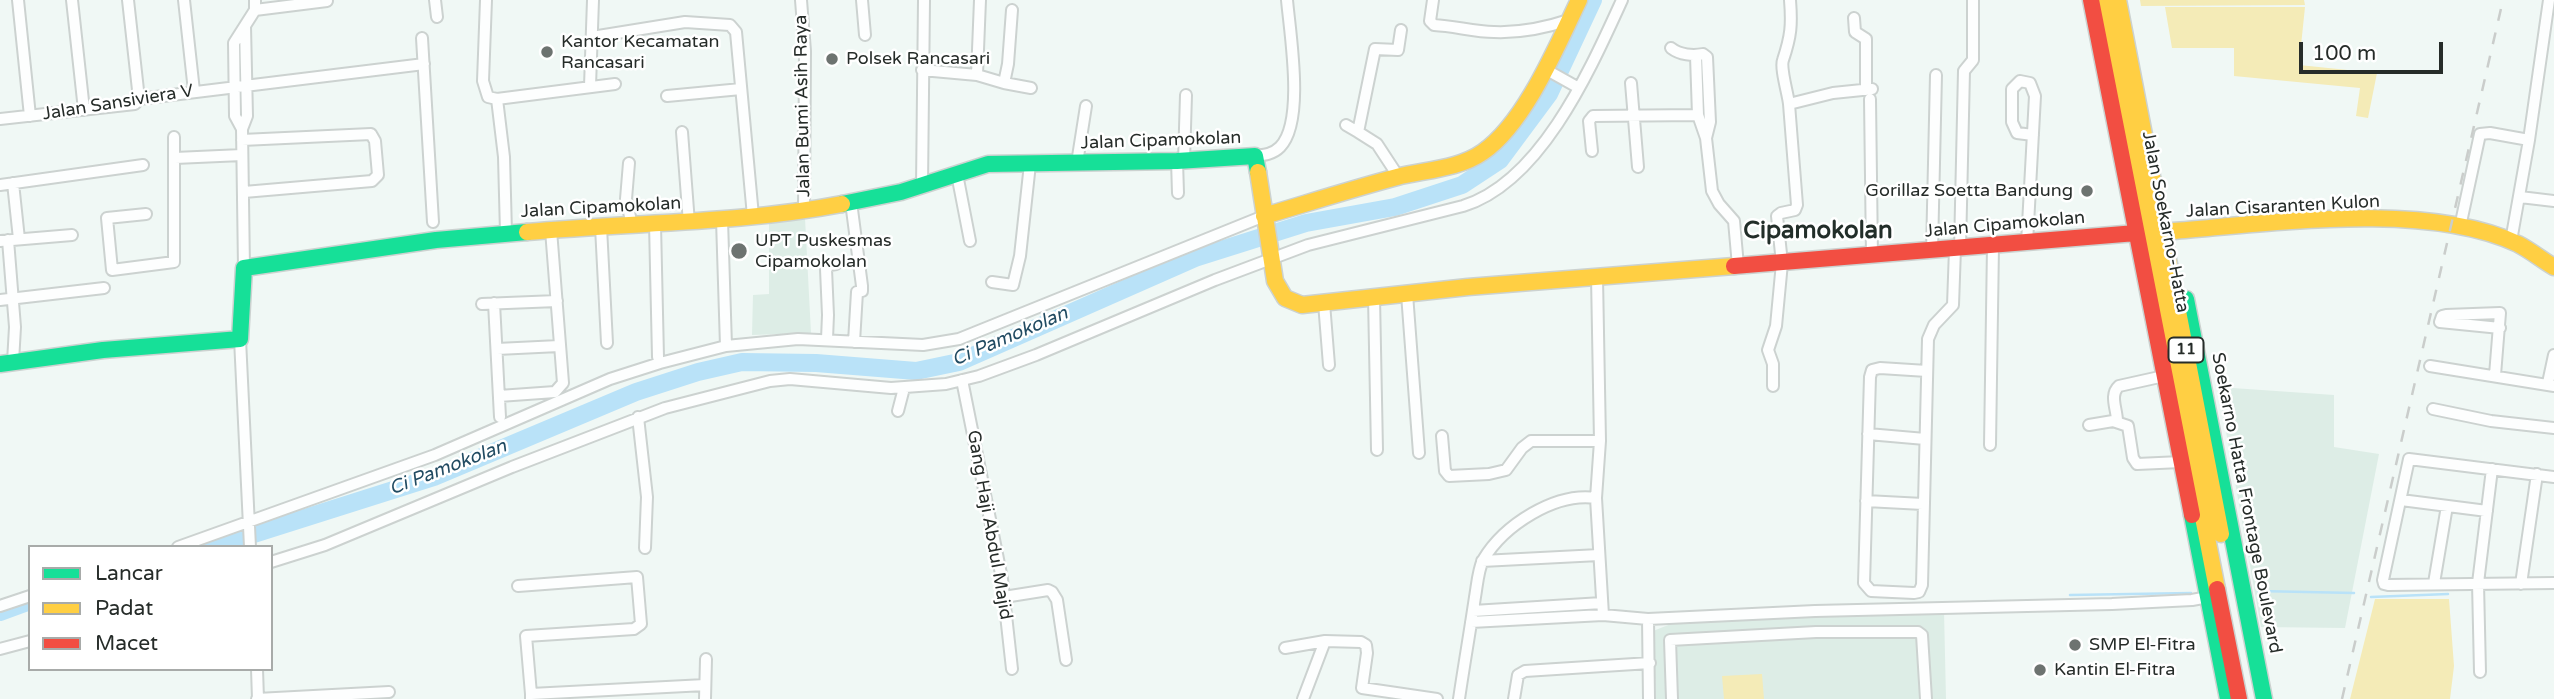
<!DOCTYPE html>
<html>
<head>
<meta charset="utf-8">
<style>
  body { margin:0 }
  #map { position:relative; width:2554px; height:699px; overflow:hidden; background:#f0f8f5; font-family:"Varela Round",sans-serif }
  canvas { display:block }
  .legend { position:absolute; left:28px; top:545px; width:245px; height:126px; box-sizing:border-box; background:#fff; border:2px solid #a8aba9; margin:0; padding:9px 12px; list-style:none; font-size:21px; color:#262c29 }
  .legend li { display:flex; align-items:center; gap:14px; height:35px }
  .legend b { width:35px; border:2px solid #a8aba9 }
  .scale { position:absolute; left:2299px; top:42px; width:144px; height:32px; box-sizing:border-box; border:4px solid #262c29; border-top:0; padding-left:9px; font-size:21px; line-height:24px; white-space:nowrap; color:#262c29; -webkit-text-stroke:5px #fff; paint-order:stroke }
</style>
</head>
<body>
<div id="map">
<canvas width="2554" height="699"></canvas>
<ul class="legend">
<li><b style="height:9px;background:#16e098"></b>Lancar</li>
<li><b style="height:9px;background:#ffcf43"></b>Padat</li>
<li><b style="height:9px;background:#f24e42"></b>Macet</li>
</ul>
<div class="scale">100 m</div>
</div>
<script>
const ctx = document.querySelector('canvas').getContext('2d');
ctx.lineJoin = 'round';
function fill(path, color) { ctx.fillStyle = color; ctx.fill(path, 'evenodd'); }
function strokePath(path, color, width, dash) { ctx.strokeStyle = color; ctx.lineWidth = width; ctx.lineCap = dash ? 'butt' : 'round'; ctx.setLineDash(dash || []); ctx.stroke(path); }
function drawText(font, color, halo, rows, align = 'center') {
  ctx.font = font + ' "Varela Round",sans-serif'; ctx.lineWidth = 5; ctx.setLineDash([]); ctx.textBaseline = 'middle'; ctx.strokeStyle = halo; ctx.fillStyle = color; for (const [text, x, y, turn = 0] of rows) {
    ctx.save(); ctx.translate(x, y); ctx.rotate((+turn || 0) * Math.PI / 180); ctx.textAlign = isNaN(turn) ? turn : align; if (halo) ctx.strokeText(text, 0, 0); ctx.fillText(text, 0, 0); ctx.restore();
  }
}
const built = new Path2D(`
  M805 218 811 333 752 335 753 295 769 294V221Z
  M2218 387 2334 395V447L2379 454 2345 628 2261 627Z
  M1944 611 1946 699H1656L1653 631 1676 622Z`);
const green = new Path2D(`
  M2140 0H2304L2305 5 2141 6Z
  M2165 7H2305L2299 65 2377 73 2368 118 2356 116 2360 88 2234 76V48H2172Z
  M2375 599H2449L2454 666 2450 699H2350Z
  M1762 674 1764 699H1724L1722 676Z`);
const stream = new Path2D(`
  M2258 591 2354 593
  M2070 595 2191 593
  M2371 597 2448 594`);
const river = new Path2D(`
  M213 547 434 477 636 392 698 372 742 362 816 363 916 371 959 362 1195 258 1306 223 1395 207 1462 185 1500 160 1549 94 1593 0
  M0 612 30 601`);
const street = new Path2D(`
  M18 0 30 116
  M72 0 84 110
  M128 0 139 99
  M184 0 194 91
  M435 0 437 17
  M486 0 483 81 488 97 497 99 615 84
  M801 0 805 51 804 211
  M862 0 865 35
  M1433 0 1430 21 1434 25C1455 26 1474 32 1494 32 1519 33 1545 28 1569 20
  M255 10 327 1
  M1854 18 1855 32 1866 39V90
  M592 37 685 22 730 25 736 32 753 216
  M422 38 433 222
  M1671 48C1680 55 1693 56 1703 54L1707 57 1710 122 1706 138
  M1696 56 1698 115 1706 138 1712 191 1719 204 1734 221 1738 266
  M1545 69 1579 88
  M922 70 977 75 1004 83 1008 64 1012 10
  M977 75 980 0
  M1004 83 1031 88
  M1631 83 1638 167
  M590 86 593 0
  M667 96 741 89
  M497 99 504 157 506 233
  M1870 99 1872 256
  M1789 104C1788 94 1780 68 1783 60 1791 36 1792 25 1790 0
  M0 119 135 104 139 99 424 64
  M1346 125 1358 132
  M242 129 247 116 245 26
  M682 132 689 223
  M242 140 371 134 375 141 378 175 372 181 244 192
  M1592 151 1589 121 1593 116 1698 115
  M1255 156C1265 155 1273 154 1280 147 1305 122 1290 34 1287 0
  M175 158 242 155
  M1177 161 1178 193
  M1184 161 1186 95
  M629 163 626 199 632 225
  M1077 163 1086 106
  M957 174 970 241
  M1398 176 1377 144 1358 132 1375 49 1398 50 1401 30
  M13 183 19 239
  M0 185 143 165
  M922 186 924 0
  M2520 197 2554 201
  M851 202 862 286V291L857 292 854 342
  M146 214 107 218 112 270 174 262V137
  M722 220 726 346
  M655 224 658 357
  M601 227 607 343
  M2460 227 2480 134 2490 133 2529 140
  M8 240 15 327 13 362
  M0 241 72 235
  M2511 241 2529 140 2549 0
  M2027 243 2035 96 2030 83 2020 81 2012 89V122L2017 133 2033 135
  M1960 249 1964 71 1973 60V0
  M1932 251 1936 75
  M244 268 242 129 235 116 234 43 255 10V0
  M1597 277 1600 441 1596 498 1603 615
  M992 282 1013 285 1020 256 1030 164
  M1407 294 1419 453
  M1374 297 1377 450
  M0 300 104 288
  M494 303 500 417
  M1324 303 1329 365
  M482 304 557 301
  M2440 322 2442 316 2446 315 2500 313 2495 375
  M2440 322 2500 328
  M240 339 250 547
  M827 339 828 315 826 269 830 265 836 264
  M497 349 559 346
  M2430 366 2554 386
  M1927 371 1880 368 1872 370 1870 377 1864 583 1871 591 1914 593 1919 592 1922 585 1928 339 1934 325 1953 305 1955 249
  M962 380 1002 579 1012 669
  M2548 383 2554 355
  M1773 386V364L1768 350 1776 326 1782 263 1777 216 1781 213 1795 210 1797 205 1789 104 1833 93 1872 89
  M499 396 555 392 563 383 551 230
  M2433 409 2491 421 2554 428
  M898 411 904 388
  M638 417 647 497 645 548
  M2117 421C2117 409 2109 395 2119 386L2164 376
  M2089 425 2113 421 2128 426 2133 458 2137 464 2181 462
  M1868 434 1925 439
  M1442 436 1445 471 1449 476 1489 474 1506 470 1522 448 1531 441H1600
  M1990 445 1993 246
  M2554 477 2409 459 2383 580 2384 584 2388 585 2554 583
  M2401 500 2487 511
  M1866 501 1923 504
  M178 547 435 455 610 379 660 363 726 346 798 339 923 345 959 339 1264 216
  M1482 561 1599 555
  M271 562 325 545 512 467 665 408 770 381 790 379 891 388 946 384 979 376 1036 355 1215 280 1308 245 1463 206C1541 182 1590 70 1622 0
  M2434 583 2447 506
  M2521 584 2537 474
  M518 586 637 577 641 624 634 629 526 636 531 694
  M1004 597 1048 590 1052 592 1057 600 1066 660
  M0 606 30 596
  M1473 611 1602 603
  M1648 619 1649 699
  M1471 622 1603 615 1648 619 1815 611 2112 604 2192 600 2208 597
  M1285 648 1325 641 1361 642 1366 645 1367 653 1362 688 1437 699
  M0 649 30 641
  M257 669 258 699
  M2480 672 2478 583 2492 469
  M257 699 389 692
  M531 699V694L705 685
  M705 699 706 659
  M1303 699 1325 641
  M1459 699C1464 665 1470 631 1475 597 1477 586 1478 570 1483 560 1504 525 1555 492 1596 498
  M1514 699 1518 675 1525 671 1650 663
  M1672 699 1670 640 1816 632H1918L1922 635 1926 699`);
const fast = new Path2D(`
  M842 204 901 192 988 164 1177 161 1255 156 1258 172
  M2186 299 2264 699
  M0 364 103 350 240 339 244 268 436 240 527 232
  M2192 515 2228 699`);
const slow = new Path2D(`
  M2102 0 2217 589
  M2118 0 2221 534
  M1258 172 1275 281 1285 298 1302 305 1468 287 1734 266
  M1264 216C1308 203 1352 189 1397 177 1425 170 1459 169 1483 152 1525 123 1557 46 1579 0
  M2173 231C2272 223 2427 201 2518 244 2530 250 2542 260 2554 267
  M527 232C632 222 738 224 842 204`);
const jam = new Path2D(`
  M2091 0 2192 515
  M1734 266 2136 233
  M2217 589 2239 699`);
const rail = new Path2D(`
  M2342 699 2503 0`);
const markers = [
  [547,52,7,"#6d7370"],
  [832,59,7,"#6d7370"],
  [2087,191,7,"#6d7370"],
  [739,251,9,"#6d7370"],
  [2075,645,7,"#6d7370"],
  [2040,670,7,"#6d7370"]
];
const shields = [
  [2186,350,35]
];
const shieldNames = [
  ["11",2186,350]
];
const poiNames = [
  ["Kantor Kecamatan",561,42],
  ["Rancasari",561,63],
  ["Polsek Rancasari",846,59],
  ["Gorillaz Soetta Bandung",2073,191,"right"],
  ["UPT Puskesmas",755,241],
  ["Cipamokolan",755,262],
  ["SMP El-Fitra",2089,645],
  ["Kantin El-Fitra",2054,670]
];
const streetNames = [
  ["Jalan Sansiviera V",118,103,-9],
  ["Jalan Bumi Asih Raya",803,106,-91],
  ["Jalan Cipamokolan",1161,141,-2],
  ["Jalan Cisaranten Kulon",2283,207,-3],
  ["Jalan Cipamokolan",601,208,-3],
  ["Jalan Soekarno-Hatta",2165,222,79],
  ["Jalan Cipamokolan",2005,225,-5],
  ["Soekarno Hatta Frontage Boulevard",2246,503,79],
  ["Gang Haji Abdul Majid",989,525,80]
];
const waterNames = [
  ["Ci Pamokolan",1010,337,-23],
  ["Ci Pamokolan",448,468,-21]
];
const districtNames = [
  ["Cipamokolan",1818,232]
];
fill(built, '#ddede6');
fill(green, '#f4ebb7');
strokePath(stream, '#b9e2f8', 2.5);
strokePath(river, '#b9e2f8', 18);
strokePath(street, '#ccd2d0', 14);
strokePath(fast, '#ccd2d0', 19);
strokePath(slow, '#ccd2d0', 19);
strokePath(jam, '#ccd2d0', 19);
strokePath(street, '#fdfefe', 10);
strokePath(fast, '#16e098', 16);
strokePath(slow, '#ffcf43', 16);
strokePath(jam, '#f24e42', 16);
strokePath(rail, '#cacdcb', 2.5, [12, 12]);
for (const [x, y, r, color] of markers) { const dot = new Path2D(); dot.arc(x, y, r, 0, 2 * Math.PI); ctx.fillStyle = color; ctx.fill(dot); strokePath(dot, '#fff', 2.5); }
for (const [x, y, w] of shields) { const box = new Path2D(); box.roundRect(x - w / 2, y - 12.5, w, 25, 5); ctx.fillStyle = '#fff'; ctx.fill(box); strokePath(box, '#262c29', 2); }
drawText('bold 16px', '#262c29', null, shieldNames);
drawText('18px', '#262c29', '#fff', poiNames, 'left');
drawText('18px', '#262c29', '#fff', streetNames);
drawText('italic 19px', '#214b62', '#fff', waterNames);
drawText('bold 24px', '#222e29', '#fff', districtNames);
</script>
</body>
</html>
